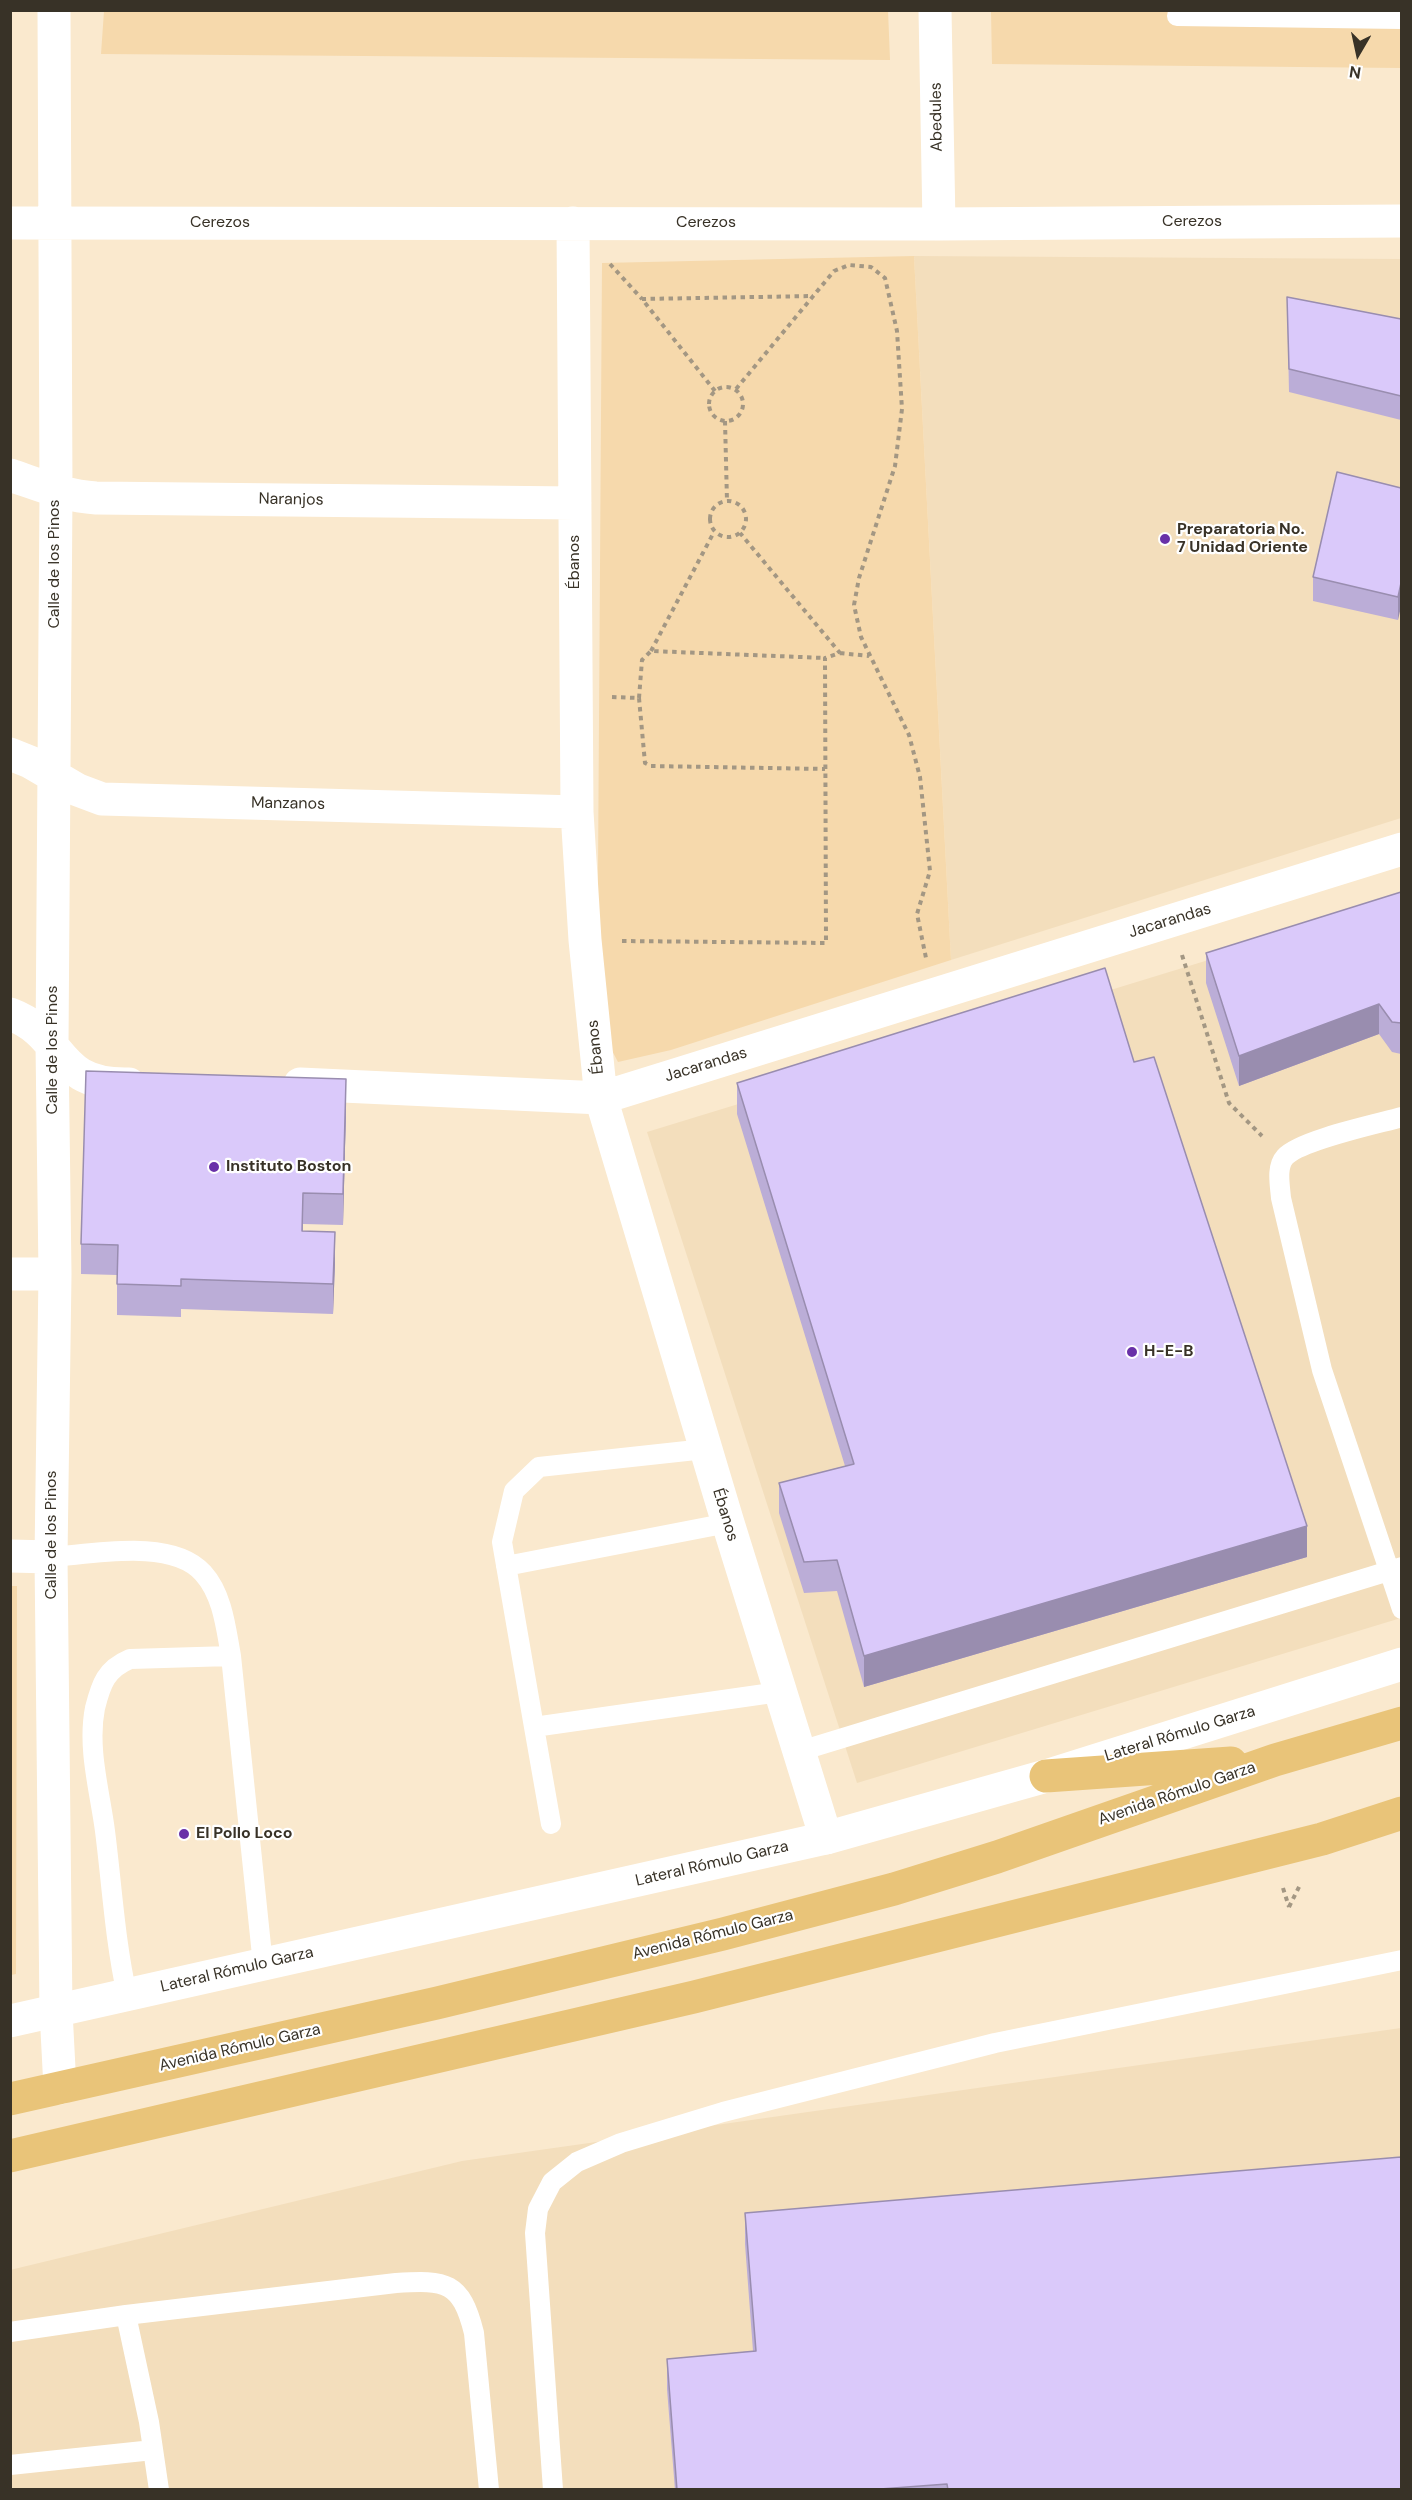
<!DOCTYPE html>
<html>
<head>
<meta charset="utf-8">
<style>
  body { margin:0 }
  #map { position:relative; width:1412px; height:2500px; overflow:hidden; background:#fae9ce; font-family:"DM Sans",sans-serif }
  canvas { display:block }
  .frame { position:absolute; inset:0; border:12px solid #383227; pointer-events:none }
  .north { position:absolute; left:1328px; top:24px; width:60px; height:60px; -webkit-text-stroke:4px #fff; paint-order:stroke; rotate:189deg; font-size:16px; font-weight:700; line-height:24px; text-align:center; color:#383227 }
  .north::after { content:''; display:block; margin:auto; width:21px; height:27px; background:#383227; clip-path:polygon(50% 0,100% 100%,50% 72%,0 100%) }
</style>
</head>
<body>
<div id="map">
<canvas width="1412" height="2500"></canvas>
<div class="frame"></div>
<div class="north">N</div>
</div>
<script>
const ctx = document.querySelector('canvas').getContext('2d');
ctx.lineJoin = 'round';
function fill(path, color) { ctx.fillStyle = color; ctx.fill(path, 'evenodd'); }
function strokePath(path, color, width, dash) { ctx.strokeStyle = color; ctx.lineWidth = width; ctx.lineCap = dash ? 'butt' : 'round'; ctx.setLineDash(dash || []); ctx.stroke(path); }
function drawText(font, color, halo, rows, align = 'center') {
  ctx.font = font + ' "DM Sans",sans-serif'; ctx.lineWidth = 4.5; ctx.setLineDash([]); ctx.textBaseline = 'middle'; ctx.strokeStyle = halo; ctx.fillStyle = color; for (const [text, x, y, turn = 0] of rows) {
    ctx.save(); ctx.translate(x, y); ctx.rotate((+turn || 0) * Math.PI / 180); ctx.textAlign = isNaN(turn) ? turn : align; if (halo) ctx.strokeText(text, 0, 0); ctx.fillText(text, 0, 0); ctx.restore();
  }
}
const built = new Path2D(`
  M914 256 1401 259V818L951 960Z
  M1401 901V1618L857 1783 647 1132Z
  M1401 2028V2489H11L10 2270 462 2161Z`);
const green = new Path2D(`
  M888 10 890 60 101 54 104 11Z
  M991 11H1401V68L992 64Z
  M914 256 951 960 671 1050 618 1062 597 1022 602 263Z
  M10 1586H17L16 1974 11 1975Z`);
const path = new Path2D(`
  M610 264 642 299
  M709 404a17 17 0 1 1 34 0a17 17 0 1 1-34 0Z
  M736 389 834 271 849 265 871 267 885 278 897 331 902 409 895 466 859 578 854 605 861 637 909 735 920 777 930 871 917 914 926 958
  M715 391 642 299 813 296
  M725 421 727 501
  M710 519a18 18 0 1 1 36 0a18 18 0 1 1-36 0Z
  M651 651 714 532
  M840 653 869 656
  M612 697 639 698 642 660 651 651 825 658
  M639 698 645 763 651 766 825 769
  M622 941 826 943 825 658 840 653 740 533
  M1182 955 1229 1103 1262 1136
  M1283 1888 1289 1907
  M1289 1907 1301 1883`);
const lane = new Path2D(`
  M1177 16 1402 19
  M1402 1117C1377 1124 1300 1140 1285 1157 1276 1167 1280 1185 1281 1198L1322 1370 1402 1609
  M705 1449 539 1467 514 1491 502 1542 534 1727 779 1692
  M51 1557C94 1554 172 1538 203 1573 223 1595 226 1629 231 1656L263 1965
  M506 1566 728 1523
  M534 1727 551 1824
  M797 1752 1402 1567
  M127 1995C115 1941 112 1886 105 1831 100 1792 87 1748 95 1708 101 1684 106 1669 130 1659L231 1656
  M126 2315 149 2422 159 2490
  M10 2332 126 2315 396 2283C446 2280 461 2281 474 2333L489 2490
  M10 2465 153 2450
  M553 2490 535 2233 538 2209 552 2182 577 2162 621 2143 723 2112 995 2043 1402 1960`);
const street = new Path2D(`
  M54 10 56 492 52 1045 55 1274 51 1557 56 2011 60 2088
  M935 10 939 224
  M10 223 939 224 1402 221
  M573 223 577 812 585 940 601 1098 728 1523 826 1838
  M10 475C40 485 65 496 96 498L575 503
  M10 754 30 762 78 790 102 799 577 812
  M10 1014C67 1035 52 1086 129 1084
  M300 1084 601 1098 1402 849
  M10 1274H55
  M10 1556 51 1557`);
const secondary = new Path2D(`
  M10 2021 826 1838 1046 1776 1402 1664`);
const primary = new Path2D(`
  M1046 1776 1231 1763
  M10 2099 437 2003 723 1934 894 1889 997 1857 1275 1760 1402 1723
  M10 2156 694 1997 1322 1839 1402 1813`);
const wall = new Path2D(`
  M1287 297 1401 319V420L1289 392Z
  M1401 488 1398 620 1313 601V577Z
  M1401 892V1054L1392 1052 1379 1034 1239 1086 1206 983V953Z
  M1134 1062 1307 1557 864 1687 837 1591 804 1593 779 1513V1483L845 1466 737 1114V1083Z
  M346 1109 343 1225 303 1224V1231L335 1263 333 1314 181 1309V1317L117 1315V1275L81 1274V1244Z
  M745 2213 1401 2490H675L667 2389V2359L753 2351 745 2244Z`);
const shadedWall = new Path2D(`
  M1401 583V607L1398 620V597Z
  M1379 1004V1034L1239 1086V1056Z
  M346 1079V1109L343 1225V1194Z
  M335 1232V1263L333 1314V1284Z
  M1307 1526V1557L864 1687V1656Z`);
const building = new Path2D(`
  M1287 297 1401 319V396L1289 369Z
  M1337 472 1401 488V583L1398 597 1313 577Z
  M1401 892V1023L1392 1022 1379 1004 1239 1056 1206 953Z
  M1105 968 1134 1062 1154 1057 1307 1526 864 1656 837 1560 804 1562 779 1483 854 1464 737 1083Z
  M86 1071 346 1079 343 1194 303 1193 302 1231 335 1232 333 1284 181 1279V1286L117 1284 118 1245 81 1244Z
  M1401 2157V2490H948L947 2484 867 2490H677L667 2359 756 2351 745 2213Z`);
const markers = [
  [1165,539,6,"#6931a8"],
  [214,1167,6,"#6931a8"],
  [1132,1352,6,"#6931a8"],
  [184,1834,6,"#6931a8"]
];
const streetNames = [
  ["Abedules",937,117,-91],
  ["Cerezos",1192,222],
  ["Cerezos",220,223],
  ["Cerezos",706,223],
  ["Naranjos",291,500,1],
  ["Ébanos",575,562,-90],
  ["Calle de los Pinos",55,564,-90],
  ["Manzanos",288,804,1],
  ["Jacarandas",1170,921,-17],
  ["Ébanos",596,1047,-96],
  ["Calle de los Pinos",53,1050,-90],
  ["Jacarandas",706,1065,-17],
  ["Ébanos",725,1515,73],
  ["Calle de los Pinos",52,1535,-90],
  ["Lateral Rómulo Garza",1180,1734,-17],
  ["Avenida Rómulo Garza",1177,1794,-19],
  ["Lateral Rómulo Garza",712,1864,-13],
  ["Avenida Rómulo Garza",713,1935,-14],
  ["Lateral Rómulo Garza",237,1970,-13],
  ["Avenida Rómulo Garza",240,2048,-13]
];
const poiNames = [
  ["Preparatoria No.",1177,530],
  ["7 Unidad Oriente",1177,548],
  ["Instituto Boston",226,1167],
  ["H-E-B",1144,1352],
  ["El Pollo Loco",196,1834]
];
fill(built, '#f3debc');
fill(green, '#f6d9ac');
strokePath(path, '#a39783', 4, [4.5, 4.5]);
strokePath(lane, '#fff', 20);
strokePath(street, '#fff', 33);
strokePath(secondary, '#fff', 33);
strokePath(primary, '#e9c479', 33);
fill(wall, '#bbadd7');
fill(shadedWall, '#998daf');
fill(building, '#dac9fa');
strokePath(building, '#998daf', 1.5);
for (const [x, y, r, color] of markers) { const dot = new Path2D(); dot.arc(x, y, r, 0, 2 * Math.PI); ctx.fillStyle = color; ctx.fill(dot); strokePath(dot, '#fff', 2); }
drawText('16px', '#383227', '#fff', streetNames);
drawText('bold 16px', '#383227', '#fff', poiNames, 'left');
</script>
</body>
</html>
